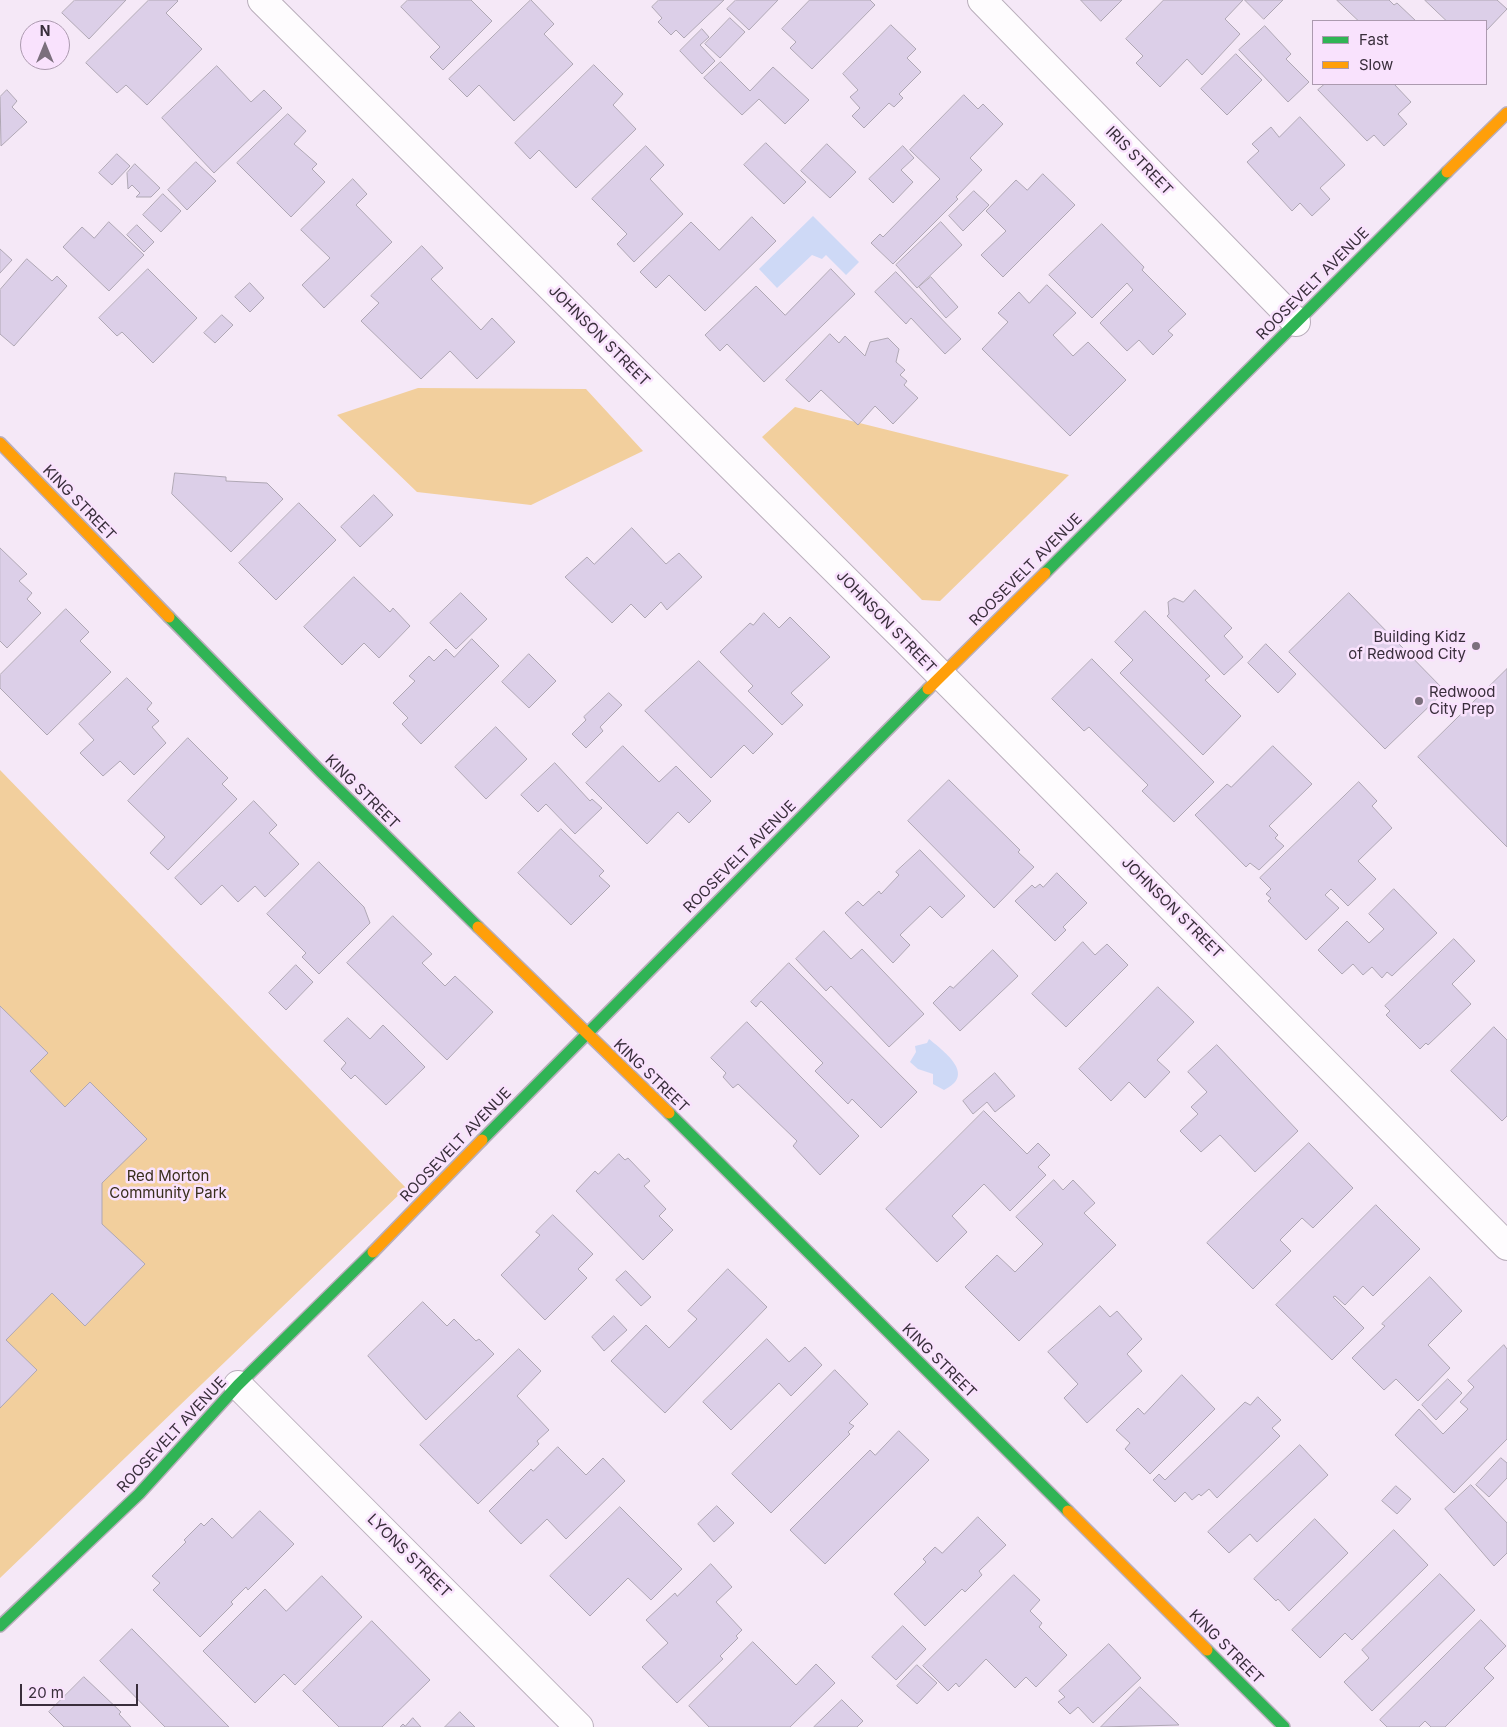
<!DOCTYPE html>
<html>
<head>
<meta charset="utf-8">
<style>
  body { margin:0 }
  #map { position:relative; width:1507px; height:1727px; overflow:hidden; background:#f5e8f7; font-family:Inter,sans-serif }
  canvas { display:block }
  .legend { position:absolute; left:1312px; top:20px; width:175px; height:65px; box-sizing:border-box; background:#f9e2fd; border:1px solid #ac9aaf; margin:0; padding:6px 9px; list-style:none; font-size:15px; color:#392e3b }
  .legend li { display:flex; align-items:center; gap:10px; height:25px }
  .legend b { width:25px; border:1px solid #ac9aaf }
  .north { position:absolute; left:20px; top:20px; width:50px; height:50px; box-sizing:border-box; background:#f9e2fd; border:1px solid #ac9aaf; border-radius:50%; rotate:0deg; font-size:14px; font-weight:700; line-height:20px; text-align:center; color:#392e3b }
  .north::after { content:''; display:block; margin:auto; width:18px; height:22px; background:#7b6f7d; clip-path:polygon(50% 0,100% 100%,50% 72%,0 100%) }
  .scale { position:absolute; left:20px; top:1684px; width:118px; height:22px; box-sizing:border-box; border:2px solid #392e3b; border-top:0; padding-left:6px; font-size:15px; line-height:18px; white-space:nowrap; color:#392e3b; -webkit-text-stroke:4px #f9e2fd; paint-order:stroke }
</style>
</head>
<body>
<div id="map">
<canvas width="1507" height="1727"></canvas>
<ul class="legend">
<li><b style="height:6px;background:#30b455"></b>Fast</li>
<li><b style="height:6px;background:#ff9f0a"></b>Slow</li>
</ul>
<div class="north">N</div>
<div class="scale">20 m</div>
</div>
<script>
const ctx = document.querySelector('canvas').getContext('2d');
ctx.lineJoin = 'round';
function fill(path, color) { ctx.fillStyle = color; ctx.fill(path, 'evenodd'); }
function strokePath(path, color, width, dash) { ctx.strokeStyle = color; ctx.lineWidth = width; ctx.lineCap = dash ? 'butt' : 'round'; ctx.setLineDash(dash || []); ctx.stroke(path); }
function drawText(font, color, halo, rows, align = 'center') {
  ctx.font = font + ' Inter,sans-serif'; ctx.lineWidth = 5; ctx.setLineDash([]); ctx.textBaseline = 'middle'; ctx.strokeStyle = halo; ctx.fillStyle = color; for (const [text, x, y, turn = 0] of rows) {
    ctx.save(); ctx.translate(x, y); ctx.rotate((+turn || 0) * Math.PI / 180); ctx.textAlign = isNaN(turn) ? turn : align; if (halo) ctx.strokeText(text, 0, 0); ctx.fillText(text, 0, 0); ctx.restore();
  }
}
const green = new Path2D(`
  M418 388 586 389 643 451 531 505 417 492 337 415Z
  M795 407 1069 475 940 601 922 600 762 437Z
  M0 770 406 1188 0 1578Z`);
const water = new Path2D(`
  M813 216 859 262 846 275 826 255 822 259 812 255 777 288 759 269Z
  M929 1039C946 1053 976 1075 944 1090L933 1084V1074L918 1069 910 1062 916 1052 915 1046 927 1043Z`);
const building = new Path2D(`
  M75 0H126L89 39 62 13Z
  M149 0H177L178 1 166 13 202 49 147 105 126 85 117 93 86 63Z
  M408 0H471L492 21 443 70 430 57 440 47 401 7Z
  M531 0 554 24 544 34 573 64 514 121 479 85 467 97 449 79Z
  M659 0H724L684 38 676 30 671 35 658 22 662 18 652 7Z
  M736 0H778L749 30 727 9Z
  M810 0H870L875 5 812 69 790 48 796 42 782 29Z
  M1081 0H1122L1101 21Z
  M1164 0H1243L1225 19 1240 34 1202 75 1187 59 1160 87 1136 63 1143 56 1126 39Z
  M1245 0H1283L1264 19Z
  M1337 0H1389L1394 5 1397 3 1416 21H1359Z
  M1425 0H1497L1507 9 1486 31V21H1447Z
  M730 18 745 32 720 58 705 44Z
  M891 25 916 49 907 58 921 72 899 94 903 98 894 107 889 103 864 128 852 116 860 108 850 97 858 90 843 74Z
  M1265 26 1291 54 1286 59 1309 82 1288 102 1239 50Z
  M702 29 709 37 700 45 715 61 702 74 680 51Z
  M1236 54 1262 80 1227 115 1201 89Z
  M721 62 750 91 773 67 809 100 785 124 759 99 742 115 704 78Z
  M594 65 623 94 613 105 636 129 576 188 539 150 530 159 515 143Z
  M217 66 251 102 264 90 282 108 214 173 162 118Z
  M1325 84H1394L1411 102 1398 114 1407 124 1384 146 1374 135 1367 141 1318 90Z
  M7 90 17 101 12 107 27 122 1 146 0 97Z
  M964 95 978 109 983 104 1003 124 970 158 982 170 956 197 958 199 893 264 871 243 880 234 883 237 940 179 910 150Z
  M288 114 306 131 294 144 317 164 312 169 325 182 291 217 237 163Z
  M1300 117 1345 165 1320 188 1330 199 1312 216 1300 203 1292 211 1247 162 1259 151 1252 144 1271 127 1279 137Z
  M766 143 806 182 784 204 744 165Z
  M827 144 856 172 830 198 801 171Z
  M646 146 664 165 650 179 683 214 634 262 617 244 627 234 592 199Z
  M903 146 914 158 901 170 913 182 893 203 869 179Z
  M117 154 130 166 112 185 99 173Z
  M196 162 216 181 187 210 168 190Z
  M135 164 160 188 151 197H136L140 193 132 185 128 189 127 173Z
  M1043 174 1075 205 1003 277 981 255 1006 231 986 211 1016 180 1027 190Z
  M353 179 367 194 356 205 392 242 324 308 302 285 330 258 301 230Z
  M974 191 989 205 963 231 949 216Z
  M163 194 181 211 161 232 143 215Z
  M752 217 776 241 705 311 669 275 656 288 640 272 691 222 719 250Z
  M109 222 144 255 109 291 63 247 82 227 94 238Z
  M941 222 962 245 917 288 896 265Z
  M1102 224 1144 267 1142 270 1186 314 1168 331 1173 335 1153 355 1139 340 1127 351 1100 323 1133 290 1127 283 1092 318 1049 275Z
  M137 225 154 242 144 252 127 235Z
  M422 246 443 268 431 279 481 330 492 318 515 342 477 379 450 351 421 379 361 321 379 303 371 296Z
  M0 249 12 260 0 273Z
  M27 259 52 281 57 276 67 286 14 346 0 334V290Z
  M148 269 197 318 153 363 122 332 117 336 99 318Z
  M831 269 855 294 764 382 727 344 720 351 705 335 756 286 785 315Z
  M896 272 961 339 945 354 911 318 906 324 875 292Z
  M931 277 958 307 946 318 919 287Z
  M250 283 264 298 250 312 235 297Z
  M1047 285 1076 313 1053 335 1073 356 1088 342 1126 380 1070 436 982 349 1008 322 998 313 1019 292 1029 303Z
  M222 315 233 325 215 343 204 333Z
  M830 334 839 343 845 336 865 356 870 342 888 338 899 349 896 362 905 370 900 375 907 381 904 385 918 398 893 424 875 406 858 425 821 390 809 402 786 380Z
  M175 473 226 477V481L267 483 283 499 231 552 172 494Z
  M374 495 393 515 360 547 341 527Z
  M299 503 336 540 276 600 239 563Z
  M632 528 666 564 679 553 702 577 667 610 661 602 645 618 631 604 612 623 565 577 587 557 594 564Z
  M0 548 27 574 19 581 32 593 27 599 41 613 7 648 0 641Z
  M354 577 390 612 393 608 410 626 379 658 364 643 342 665 304 627Z
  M1195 590 1232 628 1224 636 1243 657 1224 675 1167 616 1169 614 1168 602 1174 598 1183 602Z
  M461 593 487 619 456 649 430 623Z
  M1349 593 1445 691 1385 749 1289 652Z
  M66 609 89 632 80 641 111 672 47 735 0 688V675Z
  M1145 611 1210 676 1205 680 1241 716 1203 755 1120 673 1133 660 1115 642Z
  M764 613 779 628 790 617 830 657 791 693 803 705 782 725 748 691 753 686 720 652 750 623 753 625Z
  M472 639 499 666 421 744 402 724 408 718 393 703 415 681 409 676 429 656 434 661 446 649 454 657Z
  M1266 644 1296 674 1278 693 1248 663Z
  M529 654 556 681 529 708 502 682Z
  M1092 659 1214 782 1174 822 1142 791 1148 785 1089 727 1084 731 1052 699Z
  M699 661 773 734 753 754 744 745 711 778 645 711Z
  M1507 669V847L1418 757Z
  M127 678 152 703 147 709 159 721 152 727 166 743 134 775 120 761 103 776 80 753 94 740 79 724Z
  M609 693 622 705 600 727 603 731 586 748 572 734 586 720 584 717Z
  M496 727 527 759 486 799 455 767Z
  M188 738 228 778 222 784 237 799 168 870 150 853 165 837 128 801Z
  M623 746 659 782 676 766 711 801 689 823 678 812 647 844 586 783Z
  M1273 746 1312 784 1269 826 1278 835 1275 838 1284 846 1259 870 1250 863 1246 867 1195 815 1227 784 1231 787Z
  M555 763 590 801 592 799 602 808 575 834 546 804 538 812 521 795Z
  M949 780 1020 850 1018 852 1034 867 994 908 908 821Z
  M1359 782 1377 801 1372 806 1392 828 1358 861 1376 879 1348 906 1331 889 1325 895 1339 908 1306 940 1268 901 1271 898 1266 894 1271 889 1260 878Z
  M254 801 277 825 269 833 299 864 265 897 255 886 238 902 222 885 201 905 175 878Z
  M561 829 604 871 599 876 610 886 571 925 518 873Z
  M920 850 965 896 942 918 930 906 900 935 910 945 893 963 845 913 858 901 863 906 879 891 881 894 899 875 896 872Z
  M319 862 364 907 370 923 319 974 302 957 306 953 267 914Z
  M1057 873 1087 903 1063 927 1066 930 1055 941 1015 901 1032 885 1035 888 1040 884 1043 887Z
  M1394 889 1437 933 1392 976 1387 972 1382 978 1372 967 1363 975 1353 964 1342 974 1318 950 1347 921 1369 943 1384 929 1369 914Z
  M393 916 432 954 422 963 445 986 455 976 493 1012 447 1060 347 963Z
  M824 931 851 959 862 949 924 1014 889 1047 831 986 826 991 796 959Z
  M1454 939 1475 961 1452 984 1471 1004 1428 1045 1426 1043 1420 1049 1386 1015 1390 1011 1385 1006Z
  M1083 942 1095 955 1107 944 1128 965 1066 1027 1032 994Z
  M993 950 1018 976 960 1031 933 1003 950 986 953 988Z
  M789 963 917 1092 881 1128 852 1099 848 1104 815 1071 823 1063 761 1001 756 1007 751 1002Z
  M296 965 313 982 286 1010 269 993Z
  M1158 987 1194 1022 1157 1060 1170 1072 1145 1098 1129 1082 1111 1101 1079 1069Z
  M0 1006 48 1053 30 1071 65 1107 90 1082 147 1139 102 1183V1224L145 1264 85 1326 52 1293 6 1340 37 1370 0 1408Z
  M348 1018 370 1039 383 1025 425 1067 386 1105 355 1075 351 1079 341 1069 346 1063 324 1041Z
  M747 1022 859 1136 820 1175 793 1146 797 1141 738 1084 733 1088 723 1077 726 1073 711 1058Z
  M1494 1027 1507 1040V1116L1502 1121 1451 1071Z
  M1217 1045 1298 1131 1255 1172 1220 1135 1201 1152 1180 1131 1198 1114 1191 1107 1207 1092 1188 1072Z
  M995 1073 1015 1096 995 1112 987 1102 973 1114 963 1101Z
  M984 1111 1027 1154 1038 1143 1050 1155 1038 1167 1046 1175 1010 1211 984 1184 952 1216 967 1232 937 1262 886 1209Z
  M1309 1143 1353 1188 1313 1228 1302 1218 1280 1240 1291 1251 1253 1289 1207 1243Z
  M619 1154 625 1160 628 1158 650 1181 644 1186 666 1209 659 1216 673 1230 643 1260 576 1191 595 1171 598 1174Z
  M1054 1180 1063 1190 1073 1180 1095 1203 1084 1213 1116 1245 1019 1341 965 1287 997 1255 1015 1272 1043 1244 1016 1217Z
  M1376 1205 1420 1249 1373 1296 1363 1286 1345 1305 1335 1296 1333 1297 1364 1328 1332 1360 1276 1305Z
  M553 1215 593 1254 578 1269 587 1278 545 1320 501 1275 540 1235 536 1232Z
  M728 1269 767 1307 665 1413 611 1361 646 1325 669 1348 697 1319 688 1311Z
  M626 1271 651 1297 641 1306 616 1280Z
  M1430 1277 1462 1311 1428 1345 1450 1368 1418 1401 1396 1379 1384 1390 1352 1358 1385 1326 1382 1324Z
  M423 1302 447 1326 454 1319 476 1341 479 1339 494 1354 426 1420 368 1356Z
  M1100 1306 1110 1317 1117 1311 1142 1339 1127 1354 1142 1371 1087 1423 1064 1398 1078 1384 1048 1352Z
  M614 1316 627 1330 604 1351 592 1337Z
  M767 1339 789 1362 805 1347 822 1365 791 1396 779 1383 731 1430 703 1402Z
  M1504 1345 1507 1349V1439L1454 1493 1395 1435 1419 1409 1443 1434 1468 1409 1460 1402 1474 1387 1468 1381Z
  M519 1349 541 1371 517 1396 549 1430 537 1441 539 1444 478 1504 420 1445Z
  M835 1370 868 1404 849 1423 854 1426 848 1432 850 1434 771 1513 732 1474Z
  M1182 1375 1215 1409 1150 1474 1125 1449 1130 1443 1116 1430 1138 1408 1144 1414Z
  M1448 1379 1462 1393 1436 1420 1422 1405Z
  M1258 1397 1281 1420 1272 1428 1280 1436 1217 1498 1209 1489 1201 1496 1199 1494 1192 1500 1185 1492 1175 1502 1153 1480 1159 1474 1165 1480 1245 1402 1250 1405Z
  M899 1431 929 1460 825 1564 790 1530 870 1450 875 1455Z
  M1300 1445 1328 1475 1257 1542 1250 1534 1229 1553 1208 1532Z
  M558 1447 586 1475 603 1458 625 1481 566 1539 547 1519 521 1544 489 1511 531 1469 533 1471Z
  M1501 1458 1507 1463V1478L1489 1497 1476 1485Z
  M1471 1485 1507 1523V1553L1494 1566 1445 1509Z
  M1396 1486 1411 1499 1397 1514 1382 1501Z
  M717 1506 734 1523 714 1542 698 1524Z
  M620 1507 682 1569 651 1600 628 1578 590 1616 550 1576Z
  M260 1511 294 1544 248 1590 246 1587 231 1602 233 1604 200 1637 153 1590 160 1583 152 1576 186 1542 184 1540 201 1523 204 1526 212 1518 232 1538Z
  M978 1517 1006 1545 979 1571 982 1575 965 1592 962 1589 925 1626 894 1594 926 1562 923 1559 935 1547 942 1553Z
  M1315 1519 1348 1553 1289 1611 1278 1599 1276 1601 1254 1579Z
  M1394 1530 1428 1565 1352 1640 1345 1633 1320 1658 1292 1630Z
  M711 1564 732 1587 716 1602 742 1630 736 1636 738 1638 720 1656 723 1659 677 1703 642 1667 668 1643 646 1620 675 1593 677 1596Z
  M1440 1574 1475 1610 1372 1711 1344 1682 1369 1658 1362 1650Z
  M1014 1575 1040 1600 1030 1611 1042 1623 1039 1627 1067 1655 1036 1687 1026 1677 1015 1688 986 1659 959 1687 956 1683 948 1691 923 1666Z
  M322 1576 362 1617 295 1685 284 1674 255 1703 203 1651 265 1589 286 1611Z
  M1481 1620 1506 1646 1484 1668 1494 1678 1445 1727H1431L1425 1721 1419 1727H1387L1380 1720Z
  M372 1621 430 1680 382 1727H339L303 1691Z
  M903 1626 926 1649 896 1680 872 1657Z
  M132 1629 229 1727H165L100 1661Z
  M753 1642 796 1685 816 1664 835 1683 790 1727H709L689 1706Z
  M1109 1644 1141 1678 1093 1723 1078 1707 1070 1714 1058 1702 1065 1697 1059 1691Z
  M917 1665 937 1683 917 1704 897 1686Z
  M84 1677 121 1712 119 1714 131 1727H64L49 1712Z
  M1140 1687 1179 1725 1101 1727Z
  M842 1700 863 1721 857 1727H814Z
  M460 1712 475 1727H445Z
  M413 1718 421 1727H400L403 1724 405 1726Z`);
const street = new Path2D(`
  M262 0 906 640 1507 1246
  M982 0 1296 322
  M238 1385 579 1727`);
const fast = new Path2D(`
  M1045 573 1447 172
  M169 617 321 772 478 927
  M669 1113 1068 1511
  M482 1140 928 689
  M0 1626 139 1494 238 1385 373 1252
  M1207 1650 1284 1727`);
const slow = new Path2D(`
  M1447 172 1507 113
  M0 443 169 617
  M928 689 1045 573
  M478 927 669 1113
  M373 1252 482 1140
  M1068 1511 1207 1650`);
const markers = [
  [1476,646,5,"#7b6f7d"],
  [1419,701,5,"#7b6f7d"]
];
const streetNames = [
  ["IRIS STREET",1139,161,46],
  ["ROOSEVELT AVENUE",1313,284,-45],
  ["JOHNSON STREET",599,336,45],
  ["KING STREET",79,503,46],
  ["ROOSEVELT AVENUE",1026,570,-45],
  ["JOHNSON STREET",886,622,46],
  ["KING STREET",362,792,45],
  ["ROOSEVELT AVENUE",740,857,-45],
  ["JOHNSON STREET",1172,908,45],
  ["KING STREET",651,1076,44],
  ["ROOSEVELT AVENUE",456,1145,-46],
  ["KING STREET",939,1361,45],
  ["ROOSEVELT AVENUE",172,1435,-47],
  ["LYONS STREET",409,1556,45],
  ["KING STREET",1226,1647,45]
];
const poiNames = [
  ["Building Kidz",1466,637],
  ["of Redwood City",1466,654],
  ["Redwood",1429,692,"left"],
  ["City Prep",1429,709,"left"]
];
const parkNames = [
  ["Red Morton",168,1176],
  ["Community Park",168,1193]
];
fill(green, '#f2cf9d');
fill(water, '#ced9f6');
fill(building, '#dccfe8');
strokePath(building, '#afa7b4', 1);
strokePath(street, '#b9aebb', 30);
strokePath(fast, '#b9aebb', 14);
strokePath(slow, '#b9aebb', 14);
strokePath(street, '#fefcfe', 28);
strokePath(fast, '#30b455', 11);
strokePath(slow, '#ff9f0a', 11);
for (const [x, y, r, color] of markers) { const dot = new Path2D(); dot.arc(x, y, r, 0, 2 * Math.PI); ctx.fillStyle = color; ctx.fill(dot); strokePath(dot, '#f9e2fd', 2); }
drawText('15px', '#392e3b', '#f9e2fd', streetNames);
drawText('15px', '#392e3b', '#f9e2fd', poiNames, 'right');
drawText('15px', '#382e1c', '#f9e2fd', parkNames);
</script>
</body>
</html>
